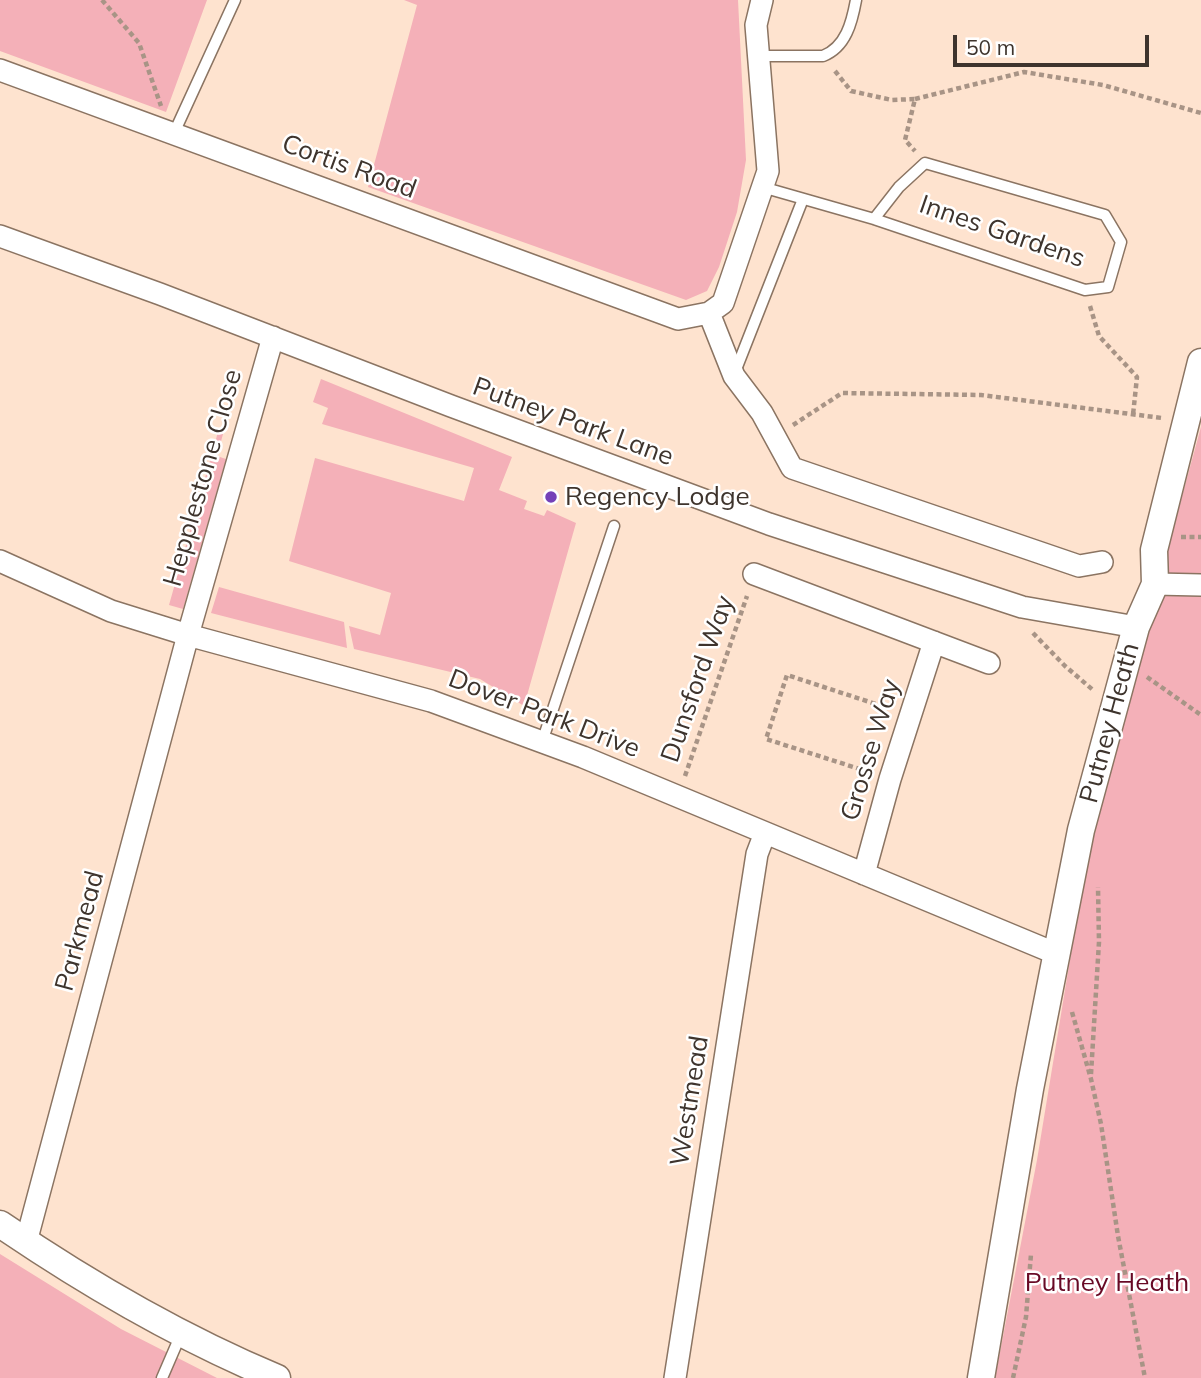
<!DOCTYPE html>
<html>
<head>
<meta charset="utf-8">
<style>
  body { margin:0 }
  #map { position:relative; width:1201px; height:1378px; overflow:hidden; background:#fee3cf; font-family:Mulish,sans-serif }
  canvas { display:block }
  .scale { position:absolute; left:953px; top:35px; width:196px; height:32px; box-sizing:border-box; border:4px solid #3e342d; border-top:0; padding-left:9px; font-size:21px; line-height:24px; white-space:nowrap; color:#3e342d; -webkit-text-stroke:5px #fff; paint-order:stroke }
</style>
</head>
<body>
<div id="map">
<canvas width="1201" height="1378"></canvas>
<div class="scale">50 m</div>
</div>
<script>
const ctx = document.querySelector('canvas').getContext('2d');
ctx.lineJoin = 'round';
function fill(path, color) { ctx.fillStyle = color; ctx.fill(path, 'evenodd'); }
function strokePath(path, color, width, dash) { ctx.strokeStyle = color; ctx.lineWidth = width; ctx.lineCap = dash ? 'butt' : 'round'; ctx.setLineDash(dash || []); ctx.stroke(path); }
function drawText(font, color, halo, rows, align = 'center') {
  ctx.font = font + ' Mulish,sans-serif'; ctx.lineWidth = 5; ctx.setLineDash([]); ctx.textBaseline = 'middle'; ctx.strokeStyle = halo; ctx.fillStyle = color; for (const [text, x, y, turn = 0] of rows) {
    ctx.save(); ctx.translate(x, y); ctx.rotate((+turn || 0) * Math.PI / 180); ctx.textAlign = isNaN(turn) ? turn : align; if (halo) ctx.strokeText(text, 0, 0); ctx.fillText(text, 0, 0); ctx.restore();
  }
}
const green = new Path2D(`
  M0 0H207L166 112 0 51Z
  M404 0H738L746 160 737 212 719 267 707 291 686 300 368 187 417 5Z
  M321 379 512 457 499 490 527 501 524 509 544 516 547 510 576 523 524 706 480 679 354 649 349 626 380 635 391 593 289 561 315 458 464 501 474 468 322 424 328 408 313 402Z
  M1201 427V1378H995L1037 1160 1079 905 1104 789 1132 679Z
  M218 432 223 434 217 456 226 459 183 609 169 605Z
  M219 587 344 622 347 648 211 613Z
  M0 1254 121 1329 217 1378H0Z`);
const path = new Path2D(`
  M102 0 139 43 161 106
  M835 71 851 91 892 100 915 99 905 140 915 151
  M915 99 1024 72 1103 85 1201 113
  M1090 306 1099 336 1137 377 1133 415
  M793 425 842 393 981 395 1162 418
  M1181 537H1201
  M1033 633 1065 666 1093 690
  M1147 677 1201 715
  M869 772 766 739 787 675 888 708
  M685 776 747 596
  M1072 1012 1091 1079 1101 1124 1118 1236 1145 1378
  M1091 1074 1099 942 1098 887
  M1013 1378 1026 1317 1031 1254`);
const service = new Path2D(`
  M758 56H823C846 47 852 22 856 0
  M174 133 235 0
  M762 187 874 219 1085 290 1108 287 1121 242 1105 215 925 163 899 187 874 219
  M735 372 803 199
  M542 742 614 526
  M162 1378 181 1334`);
const minor = new Path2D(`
  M0 70 678 319 709 313 723 303 768 171 756 25 762 0
  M0 236 160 294 451 406 769 524 1022 607 1136 627
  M709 313 734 376 762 413 792 468 1079 566 1102 562
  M0 561 111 611 188 635 431 701 583 757 1057 954
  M754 574 989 663
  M1155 584 1201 585
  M864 874 890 779 934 642
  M26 1242 188 635 273 337
  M675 1378 757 854 765 833`);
const tertiary = new Path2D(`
  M0 1224C88 1284 179 1337 277 1378
  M981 1378 1030 1089 1081 830 1136 627 1155 584 1154 550 1201 362`);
const markers = [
  [551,497,7,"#7541b8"]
];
const streetNames = [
  ["Cortis Road",349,167,20],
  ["Innes Gardens",1002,232,19],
  ["Putney Park Lane",573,422,20],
  ["Hepplestone Close",203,478,-74],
  ["Dunsford Way",698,679,-71],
  ["Dover Park Drive",544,714,21],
  ["Putney Heath",1110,723,-75],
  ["Grosse Way",871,750,-73],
  ["Parkmead",80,931,-75],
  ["Westmead",690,1101,-81]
];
const poiNames = [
  ["Regency Lodge",565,497]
];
const parkNames = [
  ["Putney Heath",1107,1283]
];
fill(green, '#f4b0b8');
strokePath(service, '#8b7462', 13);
strokePath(minor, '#8b7462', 24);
strokePath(tertiary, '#8b7462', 29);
strokePath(path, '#a89486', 4.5, [5, 3.5]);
strokePath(service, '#fff', 10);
strokePath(minor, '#fff', 21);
strokePath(tertiary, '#fff', 26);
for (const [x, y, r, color] of markers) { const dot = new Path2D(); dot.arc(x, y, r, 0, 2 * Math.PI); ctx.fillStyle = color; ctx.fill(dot); strokePath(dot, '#fff', 2.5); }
drawText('26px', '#3e342d', '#fff', streetNames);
drawText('26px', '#3e342d', '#fff', poiNames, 'left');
drawText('26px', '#680925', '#fff', parkNames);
</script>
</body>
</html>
